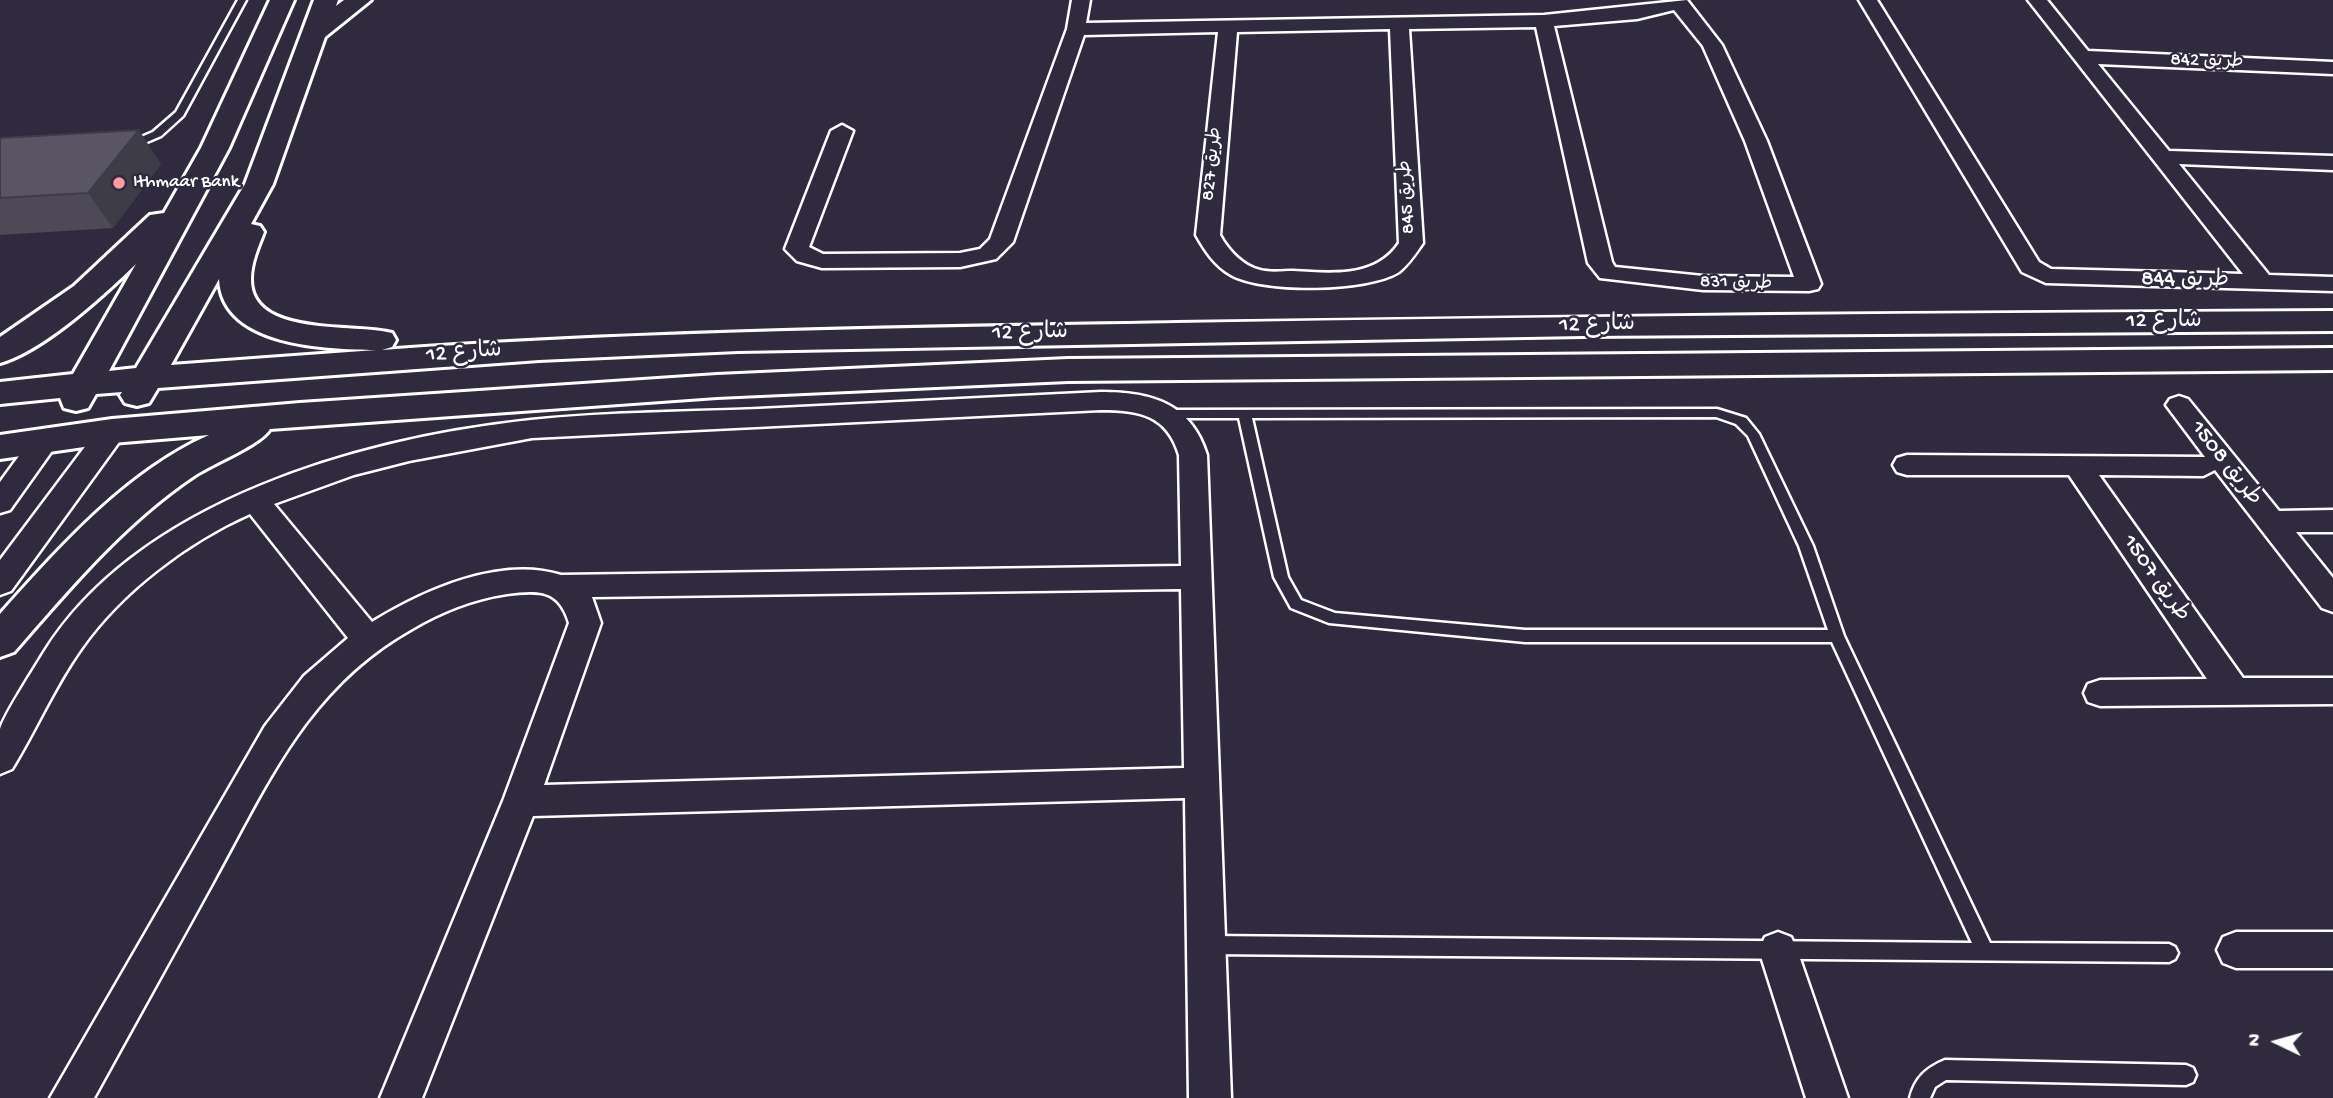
<!DOCTYPE html>
<html>
<head>
<meta charset="utf-8">
<style>
  body { margin:0 }
  #map { position:relative; width:2333px; height:1098px; overflow:hidden; background:#2f2a3d; font-family:"Gochi Hand",sans-serif }
  canvas { display:block }
  .north { position:absolute; left:2242px; top:1007px; width:70px; height:70px; -webkit-text-stroke:5px #2f2a3d; paint-order:stroke; rotate:275deg; font-size:19px; font-weight:700; line-height:28px; text-align:center; color:#fff }
  .north::after { content:''; display:block; margin:auto; width:24px; height:32px; background:#fff; clip-path:polygon(50% 0,100% 100%,50% 72%,0 100%) }
</style>
</head>
<body>
<div id="map">
<canvas width="2333" height="1098"></canvas>
<div class="north">N</div>
</div>
<script>
const ctx = document.querySelector('canvas').getContext('2d');
ctx.lineJoin = 'round';
function strokePath(path, color, width, dash) { ctx.strokeStyle = color; ctx.lineWidth = width; ctx.lineCap = dash ? 'butt' : 'round'; ctx.setLineDash(dash || []); ctx.stroke(path); }
function fill(path, color) { ctx.fillStyle = color; ctx.fill(path, 'evenodd'); }
function drawText(font, color, halo, rows, align = 'center') {
  ctx.font = font + ' "Gochi Hand","Playpen Sans Arabic",sans-serif'; ctx.lineWidth = 5; ctx.setLineDash([]); ctx.textBaseline = 'middle'; ctx.strokeStyle = halo; ctx.fillStyle = color; for (const [text, x, y, turn = 0] of rows) {
    ctx.save(); ctx.translate(x, y); ctx.rotate((+turn || 0) * Math.PI / 180); ctx.textAlign = isNaN(turn) ? turn : align; if (halo) ctx.strokeText(text, 0, 0); ctx.fillText(text, 0, 0); ctx.restore();
  }
}
const lane = new Path2D(`
  M238 0H246L183 116 161 136 133 148H125V144L153 132 176 112Z
  M1717 409 1746 418 1759 434 1813 546 1844 636 1990 943 2169 944 2175 947 2178 953 2175 959 2169 962 1208 954 1202 951 1199 945 1202 939 1208 936 1972 943 1832 642H1525L1329 623 1291 608 1274 577 1239 418H1168L1162 414 1168 410ZM1716 417 1736 424 1748 436 1799 546 1828 630H1525L1335 613 1301 600 1288 577 1252 418Z
  M1945 1060 2186 1065 2193 1068 2196 1075 2193 1082 2186 1085 1946 1080 1935 1087 1930 1098H1910C1915 1078 1926 1068 1945 1060Z`);
const street = new Path2D(`
  M1072 0H1090L1086 23 1544 15 1687 0 1722 45 1767 141 1821 284 1818 289 1809 291 1703 290 1600 278 1588 263 1536 27 1409 29 1423 243C1416 253 1409 264 1399 272 1368 292 1262 293 1231 275 1215 266 1205 251 1196 235L1218 32 1084 35 1013 242 996 259 960 267 822 268 797 261 785 249 831 131 842 125 853 131 809 247 823 254 960 253 980 249 990 239 1067 29ZM1674 10 1703 46 1745 141 1794 277 1703 276 1615 267 1612 262 1554 26 1637 19ZM1390 29 1399 243C1375 279 1331 273 1293 271 1283 271 1271 273 1260 270 1243 266 1228 250 1220 235L1237 32Z
  M1859 0H1877L2039 262 2051 269 2243 274 2028 0H2047L2088 51 2333 62V74L2098 64 2169 151 2333 156V170L2179 164 2269 275 2333 277V291L2046 283 2022 272Z
  M1101 392C1151 392 1191 403 1207 455L1231 1098H1189L1185 798 533 816 422 1098H380L503 801 569 623C559 589 538 590 507 594 473 599 441 612 412 629 307 688 268 783 212 884 173 955 133 1027 94 1098H50L265 726 304 676 348 638 250 514C187 542 121 592 81 649 54 687 36 730 12 769L0 774C0 760 0 742 0 729 5 713 34 669 44 652 139 500 363 438 531 420 607 412 684 412 759 409 873 403 987 398 1101 392ZM1101 410C1139 410 1167 415 1179 455L1181 566 561 575C500 556 424 590 372 622L274 504 354 475 409 461 532 438ZM1181 589 1184 768 544 785 601 623 592 597Z
  M2179 396 2188 399 2279 511 2333 510V532H2296L2333 578V612L2322 608 2215 470 2203 476 2099 475 2243 678H2333V704L2100 706 2088 702 2084 693 2088 684 2100 680 2207 679 2069 475H1907L1897 472 1893 465 1897 458 1907 455 2205 457 2166 405 2170 399Z
  M112 422 122 424 126 431 122 438 11 591 0 595V560L102 424Z
  M45 432 55 434 59 441 10 510 0 513V482L35 434Z
  M1778 932 1791 937 1797 950 1848 1098H1806L1759 950 1765 937Z
  M2236 932H2333V968H2236L2223 963 2217 950 2223 937Z`);
const secondary = new Path2D(`
  M270 0H294L229 148 109 371 136 368 245 184 314 0H338L336 6 344 0H371L325 37 273 184 251 224 260 226 264 232C258 247 251 263 251 279 250 338 356 323 392 333L396 340 392 347 382 350C646 331 911 328 1176 323 1562 316 1947 313 2333 311V331L1583 336 738 351 539 360 158 388 149 403 137 406 125 403 120 395 122 392 96 394 88 408 76 411 64 408 60 398 0 404V382L73 374 136 264C104 295 43 351 0 363V337L74 286 150 215 164 213 201 148ZM219 279C222 347 327 349 376 350L171 365Z
  M2333 348V370L1068 381 717 397 270 429C262 444 212 464 194 476 124 523 69 589 14 652L0 657V614C60 547 126 472 209 435L112 443 0 459V435L112 419 300 403 717 375 1068 359Z`);
const wall = new Path2D(`
  M0 138 161 164 113 228 0 235Z`);
const shadedWall = new Path2D(`
  M139 130 161 164 113 228 88 193Z`);
const building = new Path2D(`
  M139 130 88 193 0 198V138Z`);
const markers = [
  [119,183,7,"#ff9aa2"]
];
const farStreetnames = [
  ["طريق 842",2207,62,2],
  ["طريق 827",1213,164,-84],
  ["طريق 845",1408,197,-93],
  ["طريق 831",1736,284,2]
];
const farPoinames = [
  ["Ithmaar Bank",133,183]
];
const streetNames = [
  ["طريق 844",2185,281,1],
  ["شارع 12",2164,322],
  ["شارع 12",1597,326,-1],
  ["شارع 12",1030,334,-1],
  ["شارع 12",464,354,-4],
  ["طريق 1508",2225,464,52],
  ["طريق 1507",2155,579,55]
];
strokePath(lane, '#fff', 5);
strokePath(street, '#fff', 5);
strokePath(secondary, '#fff', 6);
fill(lane, '#2f2a3d');
fill(street, '#2f2a3d');
fill(secondary, '#2f2a3d');
fill(wall, '#4d4956');
fill(shadedWall, '#3e3c46');
fill(building, '#595564');
strokePath(building, '#3e3c46', 2);
for (const [x, y, r, color] of markers) { const dot = new Path2D(); dot.arc(x, y, r, 0, 2 * Math.PI); ctx.fillStyle = color; ctx.fill(dot); strokePath(dot, '#2f2a3d', 2.5); }
drawText('19px', '#fff', '#2f2a3d', farStreetnames);
drawText('19px', '#fff', '#2f2a3d', farPoinames, 'left');
drawText('23px', '#fff', '#2f2a3d', streetNames);
</script>
</body>
</html>
